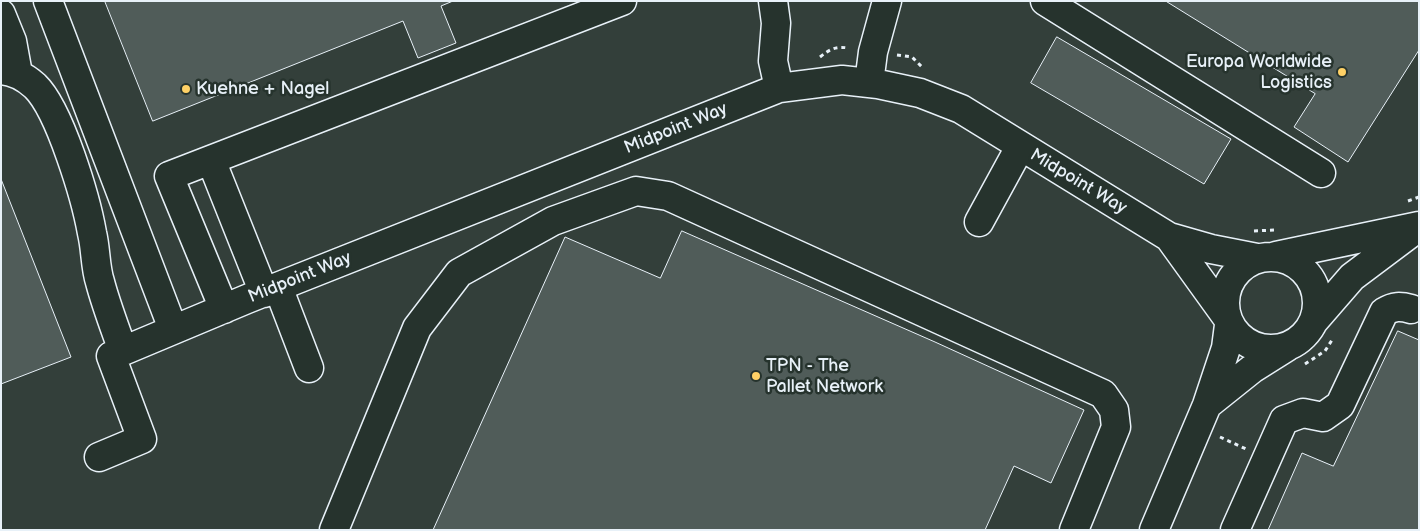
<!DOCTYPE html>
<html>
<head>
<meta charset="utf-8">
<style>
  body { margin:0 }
  #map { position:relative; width:1420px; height:531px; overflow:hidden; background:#26332d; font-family:"Balsamiq Sans",sans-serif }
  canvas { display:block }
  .frame { position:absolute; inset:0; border:2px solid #e8f1f8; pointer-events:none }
</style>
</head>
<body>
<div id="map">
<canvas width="1420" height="531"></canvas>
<div class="frame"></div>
</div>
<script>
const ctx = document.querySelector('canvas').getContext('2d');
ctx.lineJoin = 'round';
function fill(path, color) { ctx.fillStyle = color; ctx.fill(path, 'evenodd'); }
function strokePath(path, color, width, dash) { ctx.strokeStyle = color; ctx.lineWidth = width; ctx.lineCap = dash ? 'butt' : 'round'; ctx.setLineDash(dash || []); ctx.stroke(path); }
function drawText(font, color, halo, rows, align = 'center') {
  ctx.font = font + ' "Balsamiq Sans",sans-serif'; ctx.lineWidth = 5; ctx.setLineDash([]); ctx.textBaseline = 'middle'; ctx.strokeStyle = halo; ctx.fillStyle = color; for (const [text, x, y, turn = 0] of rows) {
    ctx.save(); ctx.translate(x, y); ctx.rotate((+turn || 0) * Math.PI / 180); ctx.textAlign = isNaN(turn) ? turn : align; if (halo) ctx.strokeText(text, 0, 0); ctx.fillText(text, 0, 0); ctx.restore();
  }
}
const built = new Path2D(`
  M1 1H1419V530H1Z`);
const building = new Path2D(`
  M105 1H453L441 6 456 43 418 58 403 21 153 121Z
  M1166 1H1419V50L1348 162 1294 127 1315 94Z
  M1057 37 1231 139 1204 184 1031 83Z
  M1 179 71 357 1 384Z
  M682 231 935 342 1084 410 1051 483 1014 466 985 530H433L565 237 660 278Z
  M1398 331 1419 340V530H1268L1302 453 1333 466Z`);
const path = new Path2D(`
  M897 55 912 57 923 68
  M820 57C830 49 836 46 848 48
  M1408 201 1419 197
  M1254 231 1275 230
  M1305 364 1325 351 1332 340
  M1220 437 1246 449`);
const minor = new Path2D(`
  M48 1 173 329
  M773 1 776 23 773 61 779 88
  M1045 1 1321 173
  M1 14 12 41 18 74
  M1 70C14 71 25 77 35 86 60 110 86 199 92 233 96 249 95 267 100 282 106 305 115 328 123 351
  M869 83 873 52 887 1
  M211 160 264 293
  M979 222 1020 147
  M1169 237 1226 316
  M1276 256 1419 226
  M1225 303a46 46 0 1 1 92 0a46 46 0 1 1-92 0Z
  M278 287 309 368
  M224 309 169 176 622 1
  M1313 322 1352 277 1412 232
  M1207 405 1252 369 1287 347
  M99 457 142 439 111 356 247 299 779 88 842 80 878 84 920 93 961 109 1169 237 1211 249 1257 258
  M334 530 417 328 459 273 553 221 636 191 668 196 1103 394 1114 410 1116 427 1074 530
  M1154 530 1207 405 1226 348 1229 325
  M1235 530 1284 420 1303 413 1323 417 1340 405 1384 312C1394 306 1400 306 1411 309`);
const markers = [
  [1342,72,5,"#ffd166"],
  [186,89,5,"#ffd166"],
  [756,376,5,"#ffd166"]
];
const poiNames = [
  ["Europa Worldwide",1332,62,"right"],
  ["Logistics",1332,83,"right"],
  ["Kuehne + Nagel",196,89],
  ["TPN - The",766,366],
  ["Pallet Network",766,387]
];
const streetNames = [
  ["Midpoint Way",676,129,-22],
  ["Midpoint Way",1078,182,31],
  ["Midpoint Way",300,278,-22]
];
fill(built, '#333f3a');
fill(building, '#505c59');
strokePath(building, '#e8f1f8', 1);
strokePath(minor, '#e8f1f8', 31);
strokePath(path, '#e8f1f8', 3, [4, 4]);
strokePath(minor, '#26332d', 28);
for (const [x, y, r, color] of markers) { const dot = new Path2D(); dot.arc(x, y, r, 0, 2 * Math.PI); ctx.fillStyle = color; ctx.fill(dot); strokePath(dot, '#26332d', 2); }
drawText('18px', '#e8f1f8', '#26332d', poiNames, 'left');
drawText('18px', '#e8f1f8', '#26332d', streetNames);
</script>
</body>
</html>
